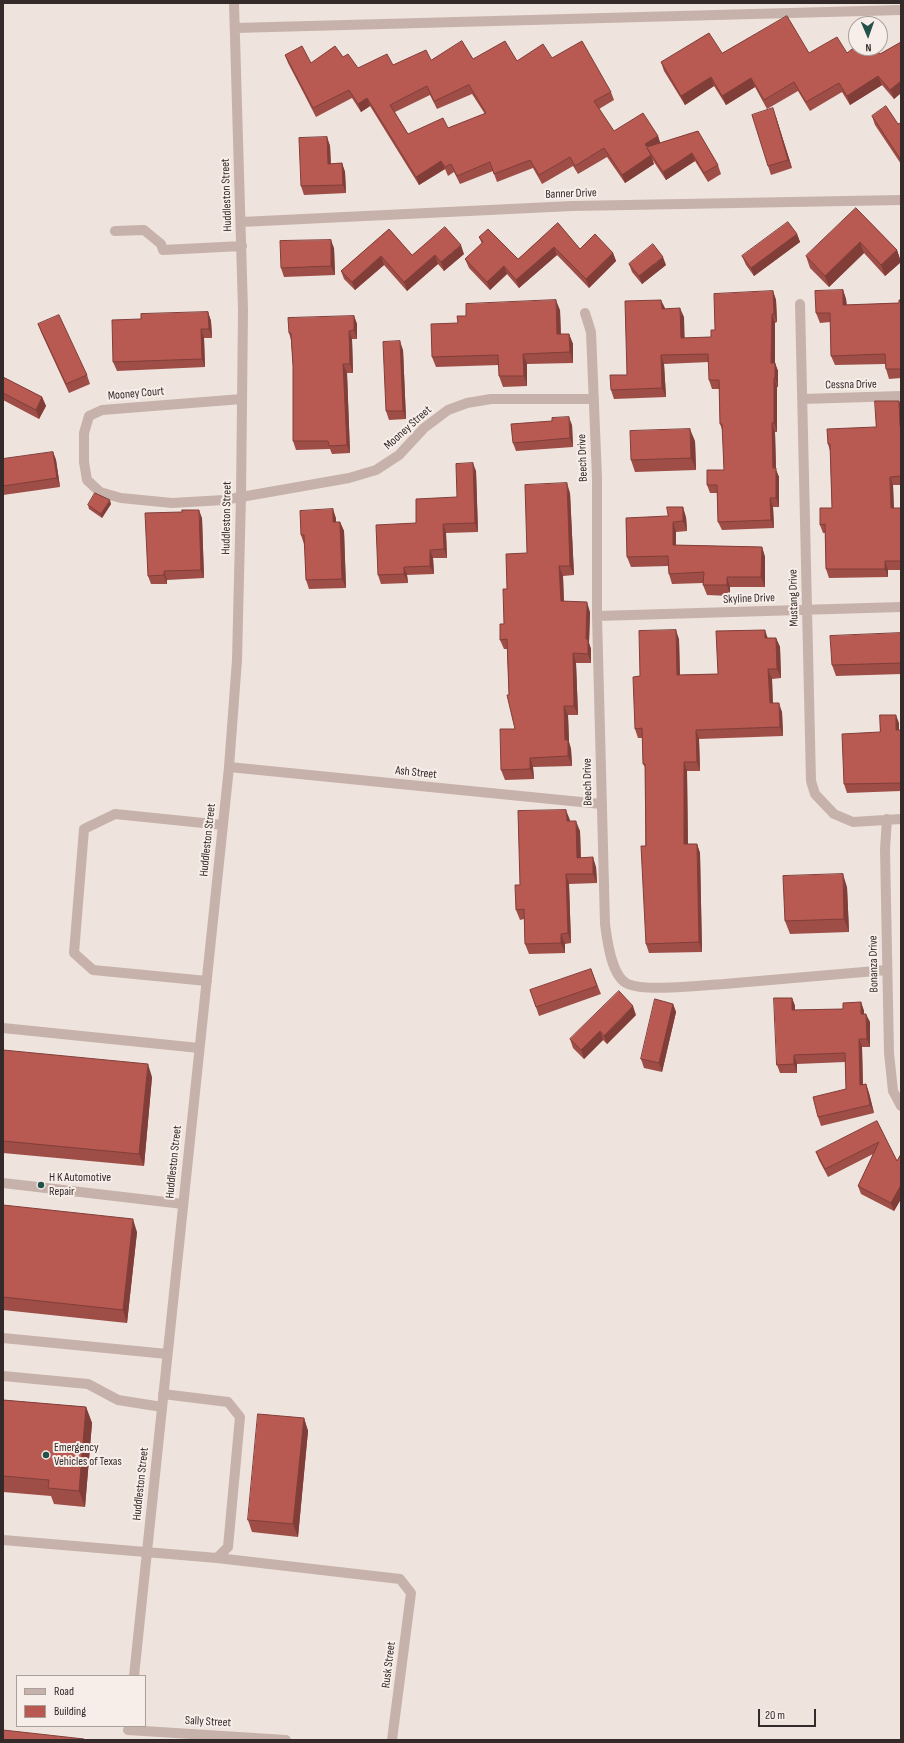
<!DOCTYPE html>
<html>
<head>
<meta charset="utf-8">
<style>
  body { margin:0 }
  #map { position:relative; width:904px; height:1743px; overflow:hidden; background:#efe3dd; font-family:"Sofia Sans Condensed",sans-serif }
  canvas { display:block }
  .frame { position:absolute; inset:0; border:4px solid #342a29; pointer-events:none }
  .legend { position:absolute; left:16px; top:1675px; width:130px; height:52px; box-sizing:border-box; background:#f7eee9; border:1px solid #a9a09c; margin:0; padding:5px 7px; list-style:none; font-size:12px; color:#342a29 }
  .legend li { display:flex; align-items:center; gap:8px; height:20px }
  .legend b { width:20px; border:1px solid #a9a09c }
  .north { position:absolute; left:848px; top:16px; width:40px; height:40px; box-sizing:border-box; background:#f7eee9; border:1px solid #a9a09c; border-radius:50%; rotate:178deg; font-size:11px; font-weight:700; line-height:16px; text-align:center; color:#342a29 }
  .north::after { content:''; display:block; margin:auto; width:14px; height:18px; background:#23514c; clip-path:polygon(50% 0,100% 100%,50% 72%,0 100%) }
  .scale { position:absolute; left:758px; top:1709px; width:58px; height:18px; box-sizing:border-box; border:2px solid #342a29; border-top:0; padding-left:5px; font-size:12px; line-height:14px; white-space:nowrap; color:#342a29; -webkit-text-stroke:3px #f7eee9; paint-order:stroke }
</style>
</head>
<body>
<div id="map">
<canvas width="904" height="1743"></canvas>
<div class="frame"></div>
<ul class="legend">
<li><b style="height:5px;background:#c6b2aa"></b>Road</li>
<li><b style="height:11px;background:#b85952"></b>Building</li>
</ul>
<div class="north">N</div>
<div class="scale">20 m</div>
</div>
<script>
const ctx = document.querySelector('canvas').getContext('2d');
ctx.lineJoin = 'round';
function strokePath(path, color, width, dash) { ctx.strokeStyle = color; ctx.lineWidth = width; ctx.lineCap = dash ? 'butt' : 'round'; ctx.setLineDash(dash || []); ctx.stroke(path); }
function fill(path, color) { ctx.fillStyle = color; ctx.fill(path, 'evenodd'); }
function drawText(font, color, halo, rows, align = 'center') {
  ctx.font = font + ' "Sofia Sans Condensed",sans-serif'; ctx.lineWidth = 4; ctx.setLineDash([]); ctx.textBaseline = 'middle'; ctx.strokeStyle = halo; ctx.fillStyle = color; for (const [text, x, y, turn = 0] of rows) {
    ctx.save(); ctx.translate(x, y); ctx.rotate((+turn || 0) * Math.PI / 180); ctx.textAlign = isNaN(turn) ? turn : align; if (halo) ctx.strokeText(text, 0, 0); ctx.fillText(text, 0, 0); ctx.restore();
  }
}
const minor = new Path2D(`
  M235 28 901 10
  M241 222 572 206 901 200
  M115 231 144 230 161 244 163 250 242 246
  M800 304 811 781 815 794 834 814 853 822 901 819
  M585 313 591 332 597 478V616L605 924C607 939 611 977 628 984 646 992 703 985 724 984 778 979 833 975 887 970
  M242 399 102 410 89 416 84 433V462L87 480 100 492 121 498 172 503 224 500 349 478 376 470 399 455 424 428 448 410 467 403 491 399H594
  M802 399 901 396
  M597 616 901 607
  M229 767 601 804
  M887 819 885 849 889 1053 893 1091 901 1106
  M207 981 93 970 74 953 84 829 115 814 223 825
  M3 1028 199 1048
  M3 1183 183 1204
  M3 1338 167 1354
  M3 1376 88 1384 118 1400 162 1407
  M3 1540 217 1558 228 1547 240 1417 228 1402 163 1394
  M217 1558 400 1579 411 1593 392 1740
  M134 1676 229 767 237 660 241 496 243 310 234 3
  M128 1730 286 1740`);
const wall = new Path2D(`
  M901 42V93L894 99 882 85 850 105 842 92 810 111 798 91 767 109 755 87 726 105 714 86 685 105 664 71 661 62 722 53 880 54Z
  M285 55 311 63 343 57 358 68 393 65 431 60 473 59 517 61 552 58 611 92 614 100 599 109 614 131 658 136 660 143 698 131 718 165 721 174 708 182 695 161 666 180 652 159 654 164 625 183 607 157 578 174 573 166 542 184 533 168 497 182 493 171 460 184 454 172 448 176 445 169 419 185 370 106 361 112 352 98 316 117 288 63ZM472 94 485 114 448 128 408 134 395 112 430 95 437 109Z
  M872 116 898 124 901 123V164L875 125Z
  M776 117 792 168 771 175 768 166Z
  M327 137 330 146 331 164 342 163 345 172 346 193 304 195 301 186Z
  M856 208 897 250 901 262 885 276 864 253 829 287 810 268 806 256Z
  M558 223 580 249 613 253 616 261 589 288 557 255 519 288 507 274 490 290 469 268 465 259 482 244 479 237 518 259Z
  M389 229 412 255 464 254 444 271 438 264 407 291 384 265 355 290 344 279 341 271Z
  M797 234 800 242 754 276 746 265 742 256Z
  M334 248 335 275 284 277 281 268Z
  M629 264 666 265 642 284 632 272Z
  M843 290 846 299 847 305 899 303 901 300V378L889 379 886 369 885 364 835 365 831 356 830 322 820 323 816 313Z
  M773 291 776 300 777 322 775 323V363L778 371V387H777V432H775L776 470 779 477V507H773L774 528 722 530 718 522 717 493H710L707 485 724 470 723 432 720 424 719 389H712L709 380V362L664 364 666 397 614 399 611 390 627 375 665 309 684 317V338L711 337 715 330Z
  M560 310 561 334H569L573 344V363L527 364V386L503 387 499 376V365L436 367 432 357 458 323Z
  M208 312 211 321 212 338H204L205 367 117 371 113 362 141 319Z
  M354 316 357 324V339H352L353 373H347L350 453 332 454 330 449 296 450 293 441V366L291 340 289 333Z
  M38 324 87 375 90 384 69 393 41 332Z
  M403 350 406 419 389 420 386 411Z
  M3 377 42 397 46 406 39 419 3 400Z
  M899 401 901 405V485H893L894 508H901V570H888V577L829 578 826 569 825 533H823L820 525 832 508 830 451 828 444 876 427Z
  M552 421 572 425 573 447 516 451 513 443Z
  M695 441 696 470 635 472 631 460Z
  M53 452 56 460 60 487 3 495V459Z
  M476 471 478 532 446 533 447 558H433L434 574 407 575 408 583 381 584 378 575 416 523 457 497Z
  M570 493 574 575 563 576 564 601 590 612 589 643 591 649V663H576L578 715H568L569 742 571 749 572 766 533 767 534 779 505 780 501 770 515 729 509 695 507 649H504L500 640 504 624 507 589 527 553Z
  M111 504 102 518 89 509 88 505Z
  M686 517 687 531 676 532V545L762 547 765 557V587H730V596L707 595 703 585V583L672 584 669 574 668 566 631 567 627 557 626 518Z
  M202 518 204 578 167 580V584H151L148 576Z
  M336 518V522H340L344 531 346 588 309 589 306 580 305 544H304L301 535Z
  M901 633V674L836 676 832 665Z
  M768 638H776L780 647 781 678 772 679 773 703 782 712 783 736 699 739 700 771H687L688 844H697L700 853 702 952 649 953 646 944 645 767 643 764 642 738H638L635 729 640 676 679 639 680 675 718 674Z
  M899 723V730H901V791L847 793 844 784 880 732Z
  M570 820V821L580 831 581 858 596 867 597 883 569 884 571 943 565 944V953L529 954 525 944 524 919 520 920 516 910 520 885Z
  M847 887 849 932 790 934 785 921Z
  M591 969 601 994 539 1016 530 990Z
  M792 998 795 1006V1010L843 1009 861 1002 864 1011V1014L870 1022V1047H862L863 1085 866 1084 869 1093 874 1113 821 1126 818 1117 846 1089 845 1062 797 1064V1073H780L777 1065Z
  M673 1004 676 1012 662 1072 644 1068 641 1059Z
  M636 1015 607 1044 603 1040 584 1059 573 1048 570 1039Z
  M3 1050 152 1077 144 1166 3 1153Z
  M877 1121 897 1161 901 1154V1199L894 1211 861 1194 858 1186 873 1154 828 1177 819 1160 816 1152Z
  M3 1205 137 1232 127 1323 3 1310Z
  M3 1400 86 1407 92 1423 85 1507 54 1504 51 1496 3 1492Z
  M304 1418 308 1431 298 1537 252 1532 248 1520Z`);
const shadedWall = new Path2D(`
  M878 76 882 85 850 105 847 96Z
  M711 77 714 86 685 105 681 96Z
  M751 78 755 87 726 105 722 96Z
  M901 81V93L894 99 890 90Z
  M367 98 370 106 361 112 358 104Z
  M773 108 776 117 792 168 788 160Z
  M658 136 661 145 650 152 645 144Z
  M327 137 330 146 331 173 328 164Z
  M692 153 695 161 666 180 663 172Z
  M651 155 654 164 625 183 622 175Z
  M441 161 445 169 419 185 416 177Z
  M342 163 345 172 346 193 343 185Z
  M797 234 800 242 754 276 751 268Z
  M331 240 334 248 335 275 331 266Z
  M860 242 864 253 829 287 825 276Z
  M461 245 464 254 444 271 441 262Z
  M554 247 557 255 519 288 516 280Z
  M897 250 901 262 885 276 881 265Z
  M613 253 616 261 589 288 586 279Z
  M435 255 438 264 407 291 404 282Z
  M381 256 384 265 355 290 352 282Z
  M663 257 666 265 642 284 639 276Z
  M504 266 507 274 490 290 487 282Z
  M843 290 846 299 847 315 843 305Z
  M773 291 776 300 777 322 774 314Z
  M556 300 560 310 561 345 557 334Z
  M661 300 665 308V317L662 309Z
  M680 308 684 317 685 347 681 338Z
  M208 312 211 321 212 338 209 329Z
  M772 314 775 323V371L771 363Z
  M354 316 357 324V339L354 330Z
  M201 329 204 338 205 367 202 359Z
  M349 331 352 339 353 373 350 364Z
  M569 334 573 344V363L570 352Z
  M400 341 403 350 406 419 403 411Z
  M523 354 527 364V386L524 376Z
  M661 355 664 364 666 397 662 388Z
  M775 363 778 371V387L775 378Z
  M343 364 347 373 350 453 347 445Z
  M774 378 777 387V432L774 423Z
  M42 397 46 406 39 419 36 410Z
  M899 401 901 405V428L900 426Z
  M569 417 572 425 573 447 570 438Z
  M772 423 775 432 776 470 779 477V507L776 498 773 468Z
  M690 429 695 441 696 470 691 458Z
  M53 452 56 460 60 487 57 478Z
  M473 463 476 471 478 532 475 523Z
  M890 477 893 485 894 517 891 508Z
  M567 483 570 493 574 575 570 566Z
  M770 498 773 507 774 528 771 520Z
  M110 500 111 504 102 518 101 514Z
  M683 507 686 517 687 531 683 521Z
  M333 509 336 518V531L333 522Z
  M199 510 202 518 204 578 201 570Z
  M340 522 344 531 346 588 342 579Z
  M673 522 676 532V555L673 545Z
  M443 524 446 533 447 558 444 549Z
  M762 547 765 557V587L761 577Z
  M430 550 433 558 434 574 430 566Z
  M885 561 888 570V577L885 569Z
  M559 566 563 576 564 610 561 601Z
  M404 567 407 575 408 583 404 574Z
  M164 571 167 580V584L164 575Z
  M727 577 730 587V596L727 585Z
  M587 602 590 612 589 643 591 649V663L588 654 586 639Z
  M676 630 679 639 680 684 677 675Z
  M765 630 768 639 765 638Z
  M776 638 780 647 781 678 777 669Z
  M573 653 576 663 578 715 574 706Z
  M768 669 772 679 773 713 770 703Z
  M779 703 782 712 783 736 780 727Z
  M564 706 568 715 569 742 571 749 572 766 568 756 565 740Z
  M896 715 899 723V739L896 730Z
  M696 730 699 739 700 771 697 762Z
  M530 758 533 767 534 779 530 769Z
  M684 762 687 771 688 853 684 844Z
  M566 810 570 820V831L567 821Z
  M576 821 580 831 581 868 577 858Z
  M697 844 700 853 702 952 699 942Z
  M593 857 596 867 597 883 593 874Z
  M566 874 569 884 571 943 568 933Z
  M843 874 847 887 849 932 844 919Z
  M561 934 565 944V953L561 943Z
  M792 998 795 1006V1019L792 1010Z
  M861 1002 864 1011V1022L861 1014Z
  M673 1004 676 1012 662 1072 659 1063Z
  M633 1006 636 1015 607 1044 604 1036Z
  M866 1014 870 1022V1047L867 1039Z
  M600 1031 603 1040 584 1059 581 1050Z
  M859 1039 862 1047 863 1094 860 1085Z
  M794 1055 797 1064V1073L794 1064Z
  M148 1064 152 1077 144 1166 139 1154Z
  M866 1084 869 1093 874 1113 870 1105Z
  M901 1185V1199L894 1211 891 1203Z
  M133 1219 137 1232 127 1323 123 1310Z
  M86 1407 92 1423 85 1507 79 1491Z
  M304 1418 308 1431 298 1537 293 1524Z`);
const building = new Path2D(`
  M787 16 809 53 837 37 847 53 856 46V48H875L880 54 901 42V81L890 90 878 76 847 96 839 83 806 102 794 82 764 100 751 78 722 96 711 77 681 96 661 62 709 33 722 53Z
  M462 41 473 59 505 41 517 61 543 44 552 58 582 41 611 92 594 101 614 131 643 113 658 136 645 144 647 147 698 131 718 165 704 173 692 153 663 172 647 148 651 155 622 175 604 148 575 166 570 157 539 175 530 160 494 174 490 162 457 176 451 164 445 167 441 161 416 177 367 98 358 104 349 90 313 108 285 55 302 46 311 63 335 46 343 57 348 54 358 68 387 54 393 65 426 50 431 60ZM469 85 486 113 448 128 443 118 408 134 390 105 427 86 434 101Z
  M886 106 898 124 901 123V160L872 116Z
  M773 108 788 160 768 166 752 115Z
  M327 137 328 164 342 163 343 185 301 186 299 138Z
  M856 208 897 250 881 265 860 242 825 276 806 256Z
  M788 222 797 234 751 268 742 256Z
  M558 223 580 249 595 234 613 253 586 279 554 247 516 280 504 266 487 282 465 259 483 242 479 237 488 229 518 259Z
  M445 227 461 245 441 262 435 255 404 282 381 256 352 282 341 271 389 229 412 255Z
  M331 240V266L281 268 280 241Z
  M653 244 663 257 639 276 629 264Z
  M843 290V305L899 303V300H901V369H886L885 354 831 356 830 313H816L815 291Z
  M773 291 774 314H772L771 363H775V378H774V423H772L773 468H776V498H770L771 520 718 522 717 485H707V470H724L722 424H720L719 380H709L708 354 661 355 662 388 611 390 610 375H627L625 301 661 300 662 309 680 308 681 338 711 337V330H715L714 294Z
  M556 300 557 334H569L570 352 523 354 524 376H499L498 355 432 357 431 324 458 323 457 316H466V304Z
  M208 312 209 329H201L202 359 113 362 112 320 141 319V314Z
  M59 315 87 375 66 384 38 324Z
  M354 316V330L349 331 350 364H343L347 445 329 446 328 441H293V366L291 333H289L288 318Z
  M400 341 403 411H386L383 342Z
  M3 377 42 397 36 410 3 393Z
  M875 401H899L900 426H901V476L890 477 891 508H901V561H885V569H826L825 524 820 525V508H832L830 444H828L827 429 876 427Z
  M569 417 570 438 513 443 511 424 552 421V418Z
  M690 429 691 458 631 460 630 431Z
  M53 452 57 478 3 486V459Z
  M473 463 475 523 443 524 444 549 430 550V566L404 567V574L378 575 376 525 416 523V499L457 497 456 464Z
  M567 483 570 566H559L561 601 587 602 586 639H588V654L573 653 574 706H564L565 740H568V756L530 758V769L501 770 500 729H515L507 695H509L507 639 500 640V624H504L503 589H507L506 554 527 553 525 485Z
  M95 493 110 500 101 514 88 505Z
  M667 507H683V521L673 522V545L762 547 761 577H727V585H703L704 572 669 574 668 556 627 557 626 518 668 516Z
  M333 509V522H340L342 579 306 580 304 535H301L300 511Z
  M182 510H199L201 570 164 571V575L148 576 145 513 182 512Z
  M676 630 677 675 718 674 716 631 765 630V638H776L777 669H768L770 703H779L780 727 696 730 697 762H684V844H697L699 942 646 944 641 846H646L645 764H643L642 728 635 729 633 677 640 676 639 631Z
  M901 633V663L832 665 830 636Z
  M880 715H896V730H901V783L844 784 842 734 880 732Z
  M566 810 567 821H576L577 858 593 857V874H566L568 933 561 934V943L525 944 524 909 516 910 515 885H520L518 811Z
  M843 874 844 919 785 921 783 876Z
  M591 969 597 986 536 1007 530 990Z
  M619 991 633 1006 604 1036 600 1031 581 1050 570 1039Z
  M774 998H792V1010L843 1009V1003L861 1002V1014H866L867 1039H859L860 1085 866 1084 870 1105 818 1117 813 1097 846 1089 845 1053 794 1055V1064L777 1065Z
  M655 999 673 1004 659 1063 641 1059Z
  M3 1050 148 1064 139 1154 3 1141Z
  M877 1121 897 1161 901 1154V1185L891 1203 858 1186 879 1142 825 1169 816 1152Z
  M3 1205 133 1219 123 1310 3 1297Z
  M3 1400 86 1407 79 1491 48 1488 49 1480 3 1476Z
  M258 1414 304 1418 293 1524 248 1520Z
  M3 1730 84 1739V1740H3Z`);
const markers = [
  [41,1185,4,"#23514c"],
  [46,1455,4,"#23514c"]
];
const streetNames = [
  ["Banner Drive",571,194,-2],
  ["Huddleston Street",227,195,-92],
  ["Cessna Drive",851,385,-1],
  ["Mooney Court",136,394,-5],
  ["Mooney Street",408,428,-42],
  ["Beech Drive",583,458,-92],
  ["Huddleston Street",227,518,-89],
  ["Mustang Drive",794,598,-91],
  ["Skyline Drive",749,599,-2],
  ["Ash Street",416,773,6],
  ["Beech Drive",588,782,-91],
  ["Huddleston Street",208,840,-84],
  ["Bonanza Drive",874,964,-91],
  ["Huddleston Street",174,1162,-84],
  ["Huddleston Street",141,1484,-84],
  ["Rusk Street",389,1665,-83],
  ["Sally Street",208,1722,3]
];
const poiNames = [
  ["H K Automotive",49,1178],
  ["Repair",49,1192],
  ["Emergency",54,1448],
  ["Vehicles of Texas",54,1462]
];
strokePath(minor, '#c6b2aa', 10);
fill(wall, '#9e4d47');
fill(shadedWall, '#813e39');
fill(building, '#b85952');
strokePath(building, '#813e39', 1);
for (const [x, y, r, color] of markers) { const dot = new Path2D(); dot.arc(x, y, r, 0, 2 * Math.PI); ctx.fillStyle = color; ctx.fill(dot); strokePath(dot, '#f7eee9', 1.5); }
drawText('12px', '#342a29', '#f7eee9', streetNames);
drawText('12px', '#342a29', '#f7eee9', poiNames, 'left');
</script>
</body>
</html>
